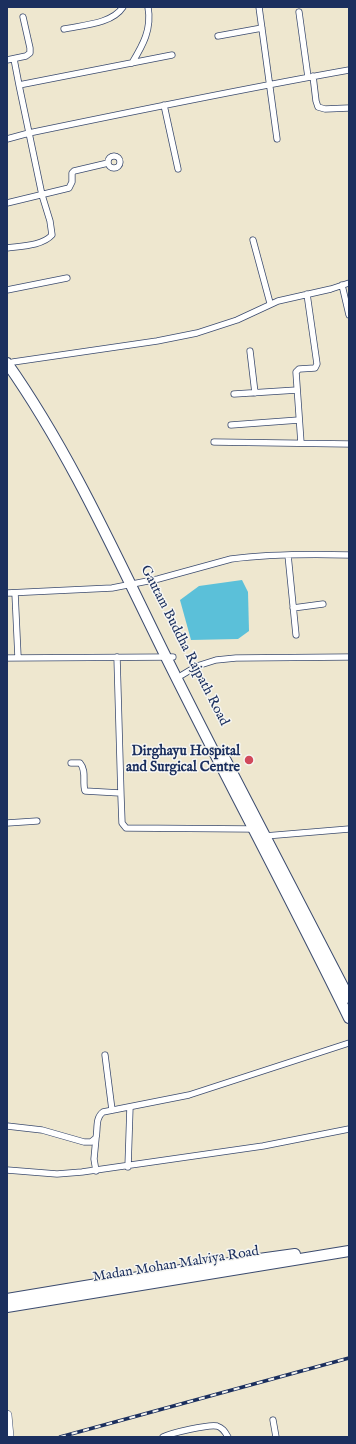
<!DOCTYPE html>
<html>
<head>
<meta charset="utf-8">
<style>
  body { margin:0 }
  #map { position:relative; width:356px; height:1444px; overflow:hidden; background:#eee7cf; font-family:"IM FELL English",serif }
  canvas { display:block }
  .frame { position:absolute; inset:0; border:8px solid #1b2f5e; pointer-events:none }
</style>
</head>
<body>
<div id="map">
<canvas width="356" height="1444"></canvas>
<div class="frame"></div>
</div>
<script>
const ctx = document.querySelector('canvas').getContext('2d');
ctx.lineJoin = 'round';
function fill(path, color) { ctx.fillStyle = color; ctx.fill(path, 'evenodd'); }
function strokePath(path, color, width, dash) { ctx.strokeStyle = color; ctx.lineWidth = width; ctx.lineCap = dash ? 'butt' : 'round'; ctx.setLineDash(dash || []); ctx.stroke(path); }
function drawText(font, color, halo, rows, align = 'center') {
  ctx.font = font + ' "IM FELL English",serif'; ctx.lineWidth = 3; ctx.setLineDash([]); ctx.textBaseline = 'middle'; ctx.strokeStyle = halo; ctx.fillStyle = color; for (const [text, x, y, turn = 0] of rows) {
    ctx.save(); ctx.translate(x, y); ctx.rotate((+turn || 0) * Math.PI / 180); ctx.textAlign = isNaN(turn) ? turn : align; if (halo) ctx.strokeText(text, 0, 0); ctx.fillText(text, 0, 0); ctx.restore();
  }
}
const water = new Path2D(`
  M242 580 248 592 249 631 238 639 191 640 180 600 199 586Z`);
const street = new Path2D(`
  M259 7 277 139
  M299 12 308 77
  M64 29C83 25 112 24 123 7
  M218 36 262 28
  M14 59 19 85
  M7 60 26 56 30 53V48L23 17
  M132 63C143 45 152 29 148 7
  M313 76 316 101 318 107 325 109 349 108
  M164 105 178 169
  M7 139 29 133C135 111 242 89 349 70
  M108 162a6 6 0 1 1 12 0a6 6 0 1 1-12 0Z
  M7 203 69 188 72 182V173L74 171 108 163
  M253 240 270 303
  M7 248C21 246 42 246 52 235L50 221 42 195 19 85 172 55
  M342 285 349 315
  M7 290 67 278
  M250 351 255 393
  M13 362 157 341 197 333 237 320 278 301 331 289 349 283
  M234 394 297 390
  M231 425 299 420
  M214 442 349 444
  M301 443 296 372 299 369 315 368 317 364 307 294
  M288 555 296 635
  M7 593 112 588 158 579 231 559C270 554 309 554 349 555
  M15 593 18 657
  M293 608 323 604
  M117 657 121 796
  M7 658 173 657
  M182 675 197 666 216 660 236 658 349 657
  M71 763H80C87 771 82 782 85 791L120 793 121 796 122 823 126 828 252 829
  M7 823 37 821
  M265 836 349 829
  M105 1055 112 1110
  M7 1126 42 1130 84 1142H91L96 1138C98 1129 95 1118 103 1112L189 1095 349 1043
  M96 1138 94 1159 96 1171
  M128 1167 130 1107
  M7 1170 57 1174 82 1172 263 1146 349 1129
  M273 1420 276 1437
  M163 1437C171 1433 209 1424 217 1426 223 1428 225 1432 228 1437`);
const primary = new Path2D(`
  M7 1415 9 1437`);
const highway = new Path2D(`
  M7 363C71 454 117 558 166 657 226 778 290 897 349 1018
  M222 753 349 998
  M7 1299 187 1269 295 1254
  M7 1307 349 1251`);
const rail = new Path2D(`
  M60 1437 349 1358`);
const markers = [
  [249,760,5,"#d1495b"]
];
const streetNames = [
  ["Gautam Buddha Rajpath Road",184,646,63],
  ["Madan Mohan Malviya Road",176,1265,-9]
];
const poiNames = [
  ["Dirghayu Hospital",240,752],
  ["and Surgical Centre",240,768]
];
fill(water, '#5bc0d9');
strokePath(street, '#3b4b6f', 7);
strokePath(primary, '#3b4b6f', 10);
strokePath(highway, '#3b4b6f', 12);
strokePath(street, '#fff', 5.5);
strokePath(primary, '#fff', 9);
strokePath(highway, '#fff', 10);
strokePath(rail, '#1b2f5e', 3.5);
strokePath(rail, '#f6f6f2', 2, [6]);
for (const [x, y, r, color] of markers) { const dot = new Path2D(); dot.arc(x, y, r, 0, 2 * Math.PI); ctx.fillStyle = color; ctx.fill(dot); strokePath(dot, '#f6f6f2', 1.5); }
drawText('14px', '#1b2f5e', '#f6f6f2', streetNames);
drawText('bold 14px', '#1b2f5e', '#f6f6f2', poiNames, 'right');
</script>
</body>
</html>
